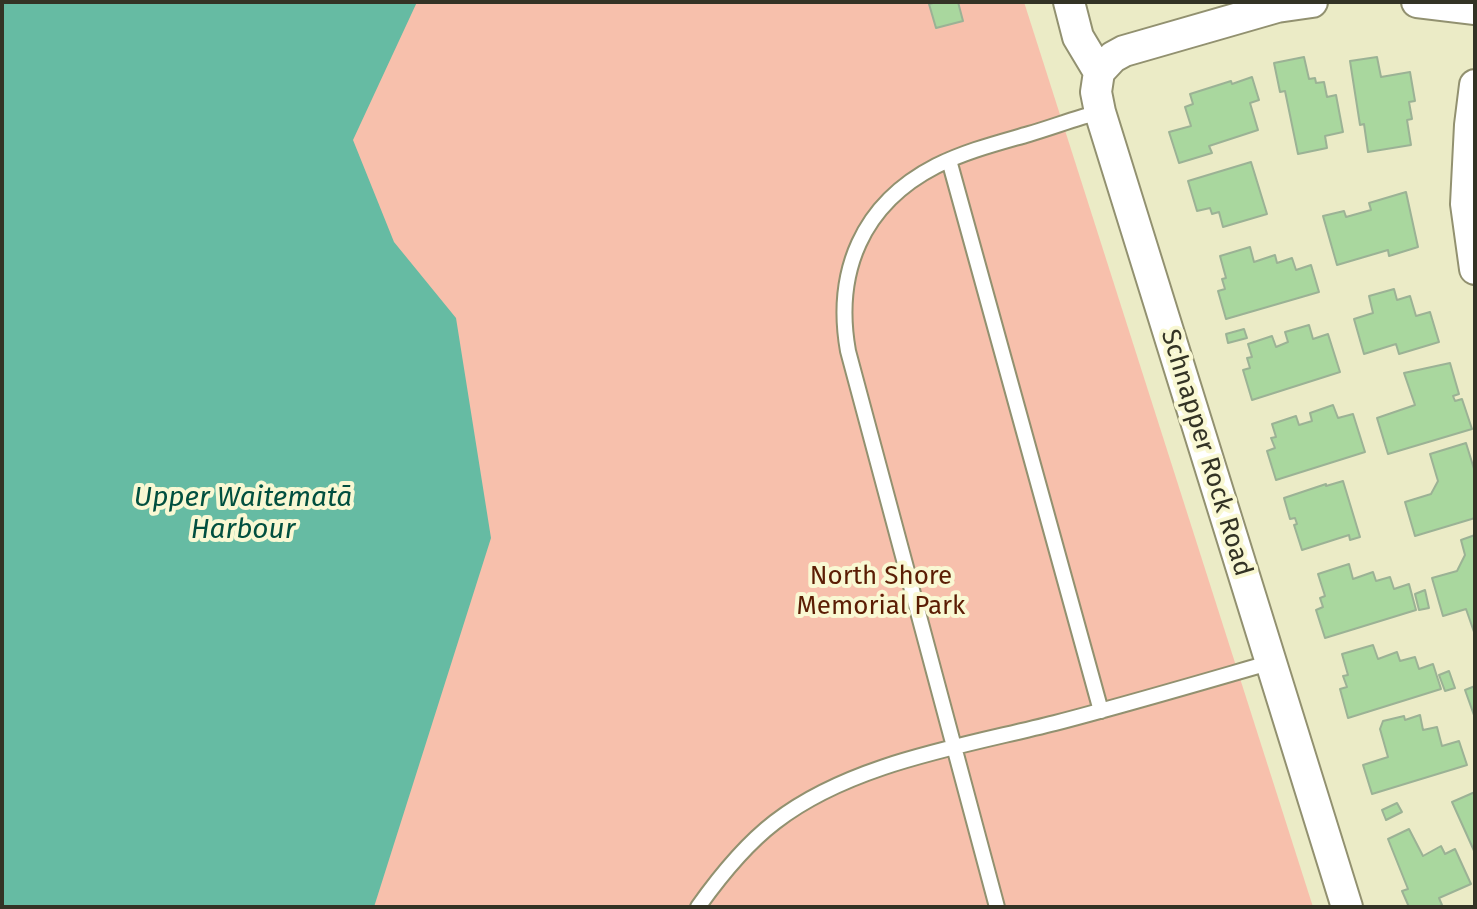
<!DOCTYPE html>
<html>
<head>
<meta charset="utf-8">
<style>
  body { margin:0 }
  #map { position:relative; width:1477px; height:909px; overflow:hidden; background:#ebebc6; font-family:"Fira Sans",sans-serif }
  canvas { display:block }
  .frame { position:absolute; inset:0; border:4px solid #333325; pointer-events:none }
</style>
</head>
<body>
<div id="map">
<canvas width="1477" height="909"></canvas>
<div class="frame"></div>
</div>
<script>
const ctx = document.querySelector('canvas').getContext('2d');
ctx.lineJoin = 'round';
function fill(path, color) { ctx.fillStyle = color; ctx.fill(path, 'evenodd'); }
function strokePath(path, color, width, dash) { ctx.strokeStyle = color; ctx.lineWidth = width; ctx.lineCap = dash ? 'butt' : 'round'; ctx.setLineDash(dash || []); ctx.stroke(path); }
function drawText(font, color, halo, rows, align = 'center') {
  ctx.font = font + ' "Fira Sans",sans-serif'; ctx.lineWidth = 8; ctx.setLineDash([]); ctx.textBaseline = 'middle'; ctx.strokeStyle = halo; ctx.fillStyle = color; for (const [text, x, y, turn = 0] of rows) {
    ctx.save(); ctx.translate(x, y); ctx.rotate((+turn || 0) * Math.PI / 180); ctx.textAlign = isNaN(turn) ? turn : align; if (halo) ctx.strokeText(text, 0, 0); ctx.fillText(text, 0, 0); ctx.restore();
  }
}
const green = new Path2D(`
  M2 2H1024L1313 907H2Z`);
const water = new Path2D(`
  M2 2H417L353 140 394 242 456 318 491 538 374 907H2Z`);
const building = new Path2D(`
  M937 2H958L963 21 936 28 929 4Z
  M1304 57 1309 79 1315 78 1316 83 1324 82 1327 97 1336 95 1343 132 1325 136 1327 148 1298 154 1285 91 1280 92 1274 63Z
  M1377 57 1381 77 1410 72 1415 101 1409 102 1412 119 1407 120 1411 145 1368 152 1364 124 1360 125 1350 61Z
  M1252 77 1259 100 1250 103 1258 130 1209 146 1212 153 1179 163 1169 132 1191 126 1185 107 1193 104 1190 94 1231 81 1232 84Z
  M1251 162 1267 214 1223 227 1219 212 1212 214 1210 208 1197 211 1188 181Z
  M1406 192 1418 247 1389 256 1388 250 1337 265 1323 216 1344 211 1346 217 1371 210 1369 203Z
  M1250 247 1254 262 1275 255 1277 263 1292 258 1296 270 1311 265 1319 292 1226 319 1218 291 1225 289 1222 279 1226 278 1220 256Z
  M1394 289 1397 300 1410 296 1416 316 1430 312 1439 342 1399 354 1396 344 1364 354 1354 319 1373 313 1369 296Z
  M1309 325 1313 339 1328 334 1340 372 1252 400 1243 370 1250 368 1247 358 1252 357 1248 344 1272 336 1276 347 1288 342 1285 332Z
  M1244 329 1247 338 1228 343 1226 334Z
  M1450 363 1459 394 1453 396 1455 401 1462 399 1472 429 1388 454 1377 418 1415 405 1404 373Z
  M1333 405 1338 418 1353 414 1365 452 1276 480 1267 451 1275 448 1271 438 1276 437 1272 424 1296 416 1299 425 1312 421 1310 413Z
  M1466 443 1475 472V518L1415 536 1405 502 1431 494 1438 481 1430 454Z
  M1343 481 1360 537 1350 540 1349 535 1302 550 1294 525 1297 524 1295 518 1290 519 1284 498 1326 484V486Z
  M1475 535V632H1474L1466 609 1443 616 1432 578 1457 571 1465 555 1461 540Z
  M1349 564 1353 579 1373 572 1376 581 1390 577 1394 589 1409 584 1416 610 1325 638 1316 610 1323 607 1320 598 1325 596 1318 574Z
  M1425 590 1429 608 1419 610 1415 594Z
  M1373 645 1378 659 1397 652 1400 661 1415 657 1419 669 1433 664 1441 689 1348 718 1340 689 1347 687 1343 676 1348 675 1342 654Z
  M1449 671 1455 688 1445 691 1439 675Z
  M1475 686V718L1465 690Z
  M1420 715 1423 730 1437 727 1442 746 1459 741 1467 765 1372 794 1363 765 1388 757 1380 729 1383 721 1404 716 1405 720Z
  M1475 792V853L1452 802Z
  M1397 803 1402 812 1386 820 1382 810Z
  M1409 829 1423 856 1441 846 1445 854 1455 849 1471 884 1439 898 1442 905 1438 907H1409L1402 891 1408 889 1388 839Z`);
const lane = new Path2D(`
  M949 160 1101 711
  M698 907C720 876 745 845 775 822 851 763 964 746 1055 723 1128 704 1199 683 1272 662
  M997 907 848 351C834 272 862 204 936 166 966 151 998 143 1029 134 1053 127 1076 118 1100 112`);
const street = new Path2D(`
  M1069 2 1078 37 1099 72 1096 92 1100 112 1347 907
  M1417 2 1475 9
  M1099 72 1113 57 1124 51 1277 7 1312 2
  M1475 85 1470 125 1466 204 1475 269`);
const streetNames = [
  ["Schnapper Rock Road",1206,453,73]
];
const parkNames = [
  ["North Shore",881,577],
  ["Memorial Park",881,607]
];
const waterNames = [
  ["Upper Waitematā",243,498],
  ["Harbour",243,530]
];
fill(green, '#f7c0ac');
fill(water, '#66bba3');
fill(building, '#a9d79e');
strokePath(building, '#9bb295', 2);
strokePath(lane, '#929170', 18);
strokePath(street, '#929170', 34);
strokePath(lane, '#fff', 14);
strokePath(street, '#fff', 30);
drawText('26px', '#333325', '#f9f8d3', streetNames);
drawText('26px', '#5b1d04', '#f9f8d3', parkNames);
drawText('italic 28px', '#014f3f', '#f9f8d3', waterNames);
</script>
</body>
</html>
